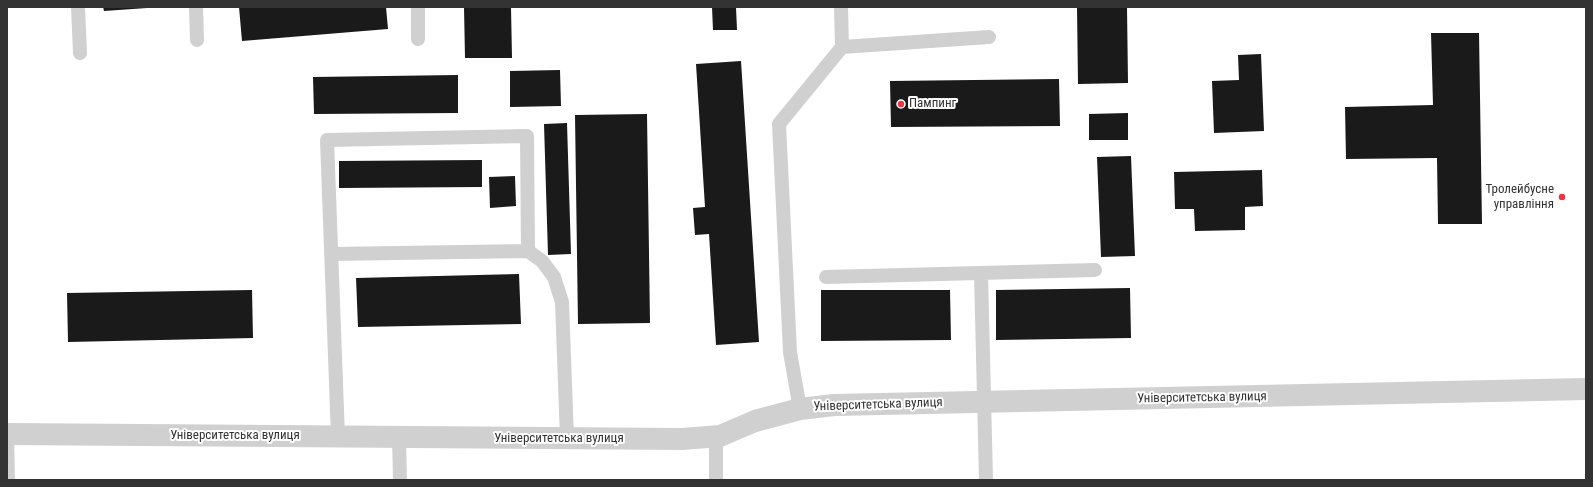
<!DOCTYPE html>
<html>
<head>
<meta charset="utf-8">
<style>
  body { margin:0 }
  #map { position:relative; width:1593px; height:487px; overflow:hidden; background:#fff; font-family:"Roboto Condensed",sans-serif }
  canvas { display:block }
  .frame { position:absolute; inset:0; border:8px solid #333; pointer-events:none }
</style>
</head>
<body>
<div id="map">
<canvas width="1593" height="487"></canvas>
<div class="frame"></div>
</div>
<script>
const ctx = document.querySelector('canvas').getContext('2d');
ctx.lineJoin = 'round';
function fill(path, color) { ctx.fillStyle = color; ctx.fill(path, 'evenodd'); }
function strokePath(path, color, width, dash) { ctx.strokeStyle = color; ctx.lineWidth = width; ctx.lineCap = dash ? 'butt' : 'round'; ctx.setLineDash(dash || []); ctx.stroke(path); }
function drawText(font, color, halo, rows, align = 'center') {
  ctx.font = font + ' "Roboto Condensed",sans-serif'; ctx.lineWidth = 4; ctx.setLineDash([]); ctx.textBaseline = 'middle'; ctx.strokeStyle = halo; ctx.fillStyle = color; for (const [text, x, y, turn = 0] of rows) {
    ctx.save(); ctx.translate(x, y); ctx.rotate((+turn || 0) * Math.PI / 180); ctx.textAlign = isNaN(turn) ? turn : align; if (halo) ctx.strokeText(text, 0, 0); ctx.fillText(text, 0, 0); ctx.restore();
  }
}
const building = new Path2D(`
  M103 7H147V8L104 11Z
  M239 7H386L388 29 242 41Z
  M464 7H511L512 58H465Z
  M712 7H736L737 30H713Z
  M1077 7H1127L1128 83 1078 84Z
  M1431 33H1479L1482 224H1438L1437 158 1346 159 1345 107 1433 105Z
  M1261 54 1264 131 1214 133 1212 81 1239 80 1238 55Z
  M741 61 759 342 716 345 709 234 695 235 693 208 705 207 696 64Z
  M560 70 561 106 510 107V71Z
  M458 75V113L314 114 313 77Z
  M1059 79 1060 126 891 127 890 81Z
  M1128 113V140H1089V114Z
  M647 114 650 323 578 324 575 115Z
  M567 123 571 254 548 255 544 124Z
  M1131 156 1135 256 1101 257 1097 157Z
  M482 160V187L339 188V161Z
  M1262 170 1263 206 1245 207V230L1195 231 1194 209H1175L1174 172Z
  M515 176 516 206 490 208 489 177Z
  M519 274 521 324 358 327 356 278Z
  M1130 288 1131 338 996 340V290Z
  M252 290 253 338 68 342 67 293Z
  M821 290H950L951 340 821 341Z`);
const lane = new Path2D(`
  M78 7 80 53
  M196 7 197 40
  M418 7V39
  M842 47 989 37
  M331 254 528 251 542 261 554 277 562 302 567 439
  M981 273 986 480
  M826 277 1095 270
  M800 409 790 352 779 124 842 47 841 7
  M7 434 8 480
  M716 435V480
  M338 437 327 140 527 136 528 251
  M399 437 400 480`);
const street = new Path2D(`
  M7 434 682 439 720 436 755 421 800 409 834 405 1586 389`);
const markers = [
  [901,104,4,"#e63946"],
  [1562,197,4,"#e63946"]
];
const poiNames = [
  ["Пампинг",909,104],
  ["Тролейбусне",1554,190,"right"],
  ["управління",1554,205,"right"]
];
const streetNames = [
  ["Університетська вулиця",1202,398,-1],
  ["Університетська вулиця",878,405,-2],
  ["Університетська вулиця",235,436],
  ["Університетська вулиця",559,439]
];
fill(building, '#1a1a1a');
strokePath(lane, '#d0d0d0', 14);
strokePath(street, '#d0d0d0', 22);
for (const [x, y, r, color] of markers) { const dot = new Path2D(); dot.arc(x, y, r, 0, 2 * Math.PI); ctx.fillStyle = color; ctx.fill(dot); strokePath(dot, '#fff', 1.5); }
drawText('13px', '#333', '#fff', poiNames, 'left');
drawText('13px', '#333', '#fff', streetNames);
</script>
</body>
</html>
